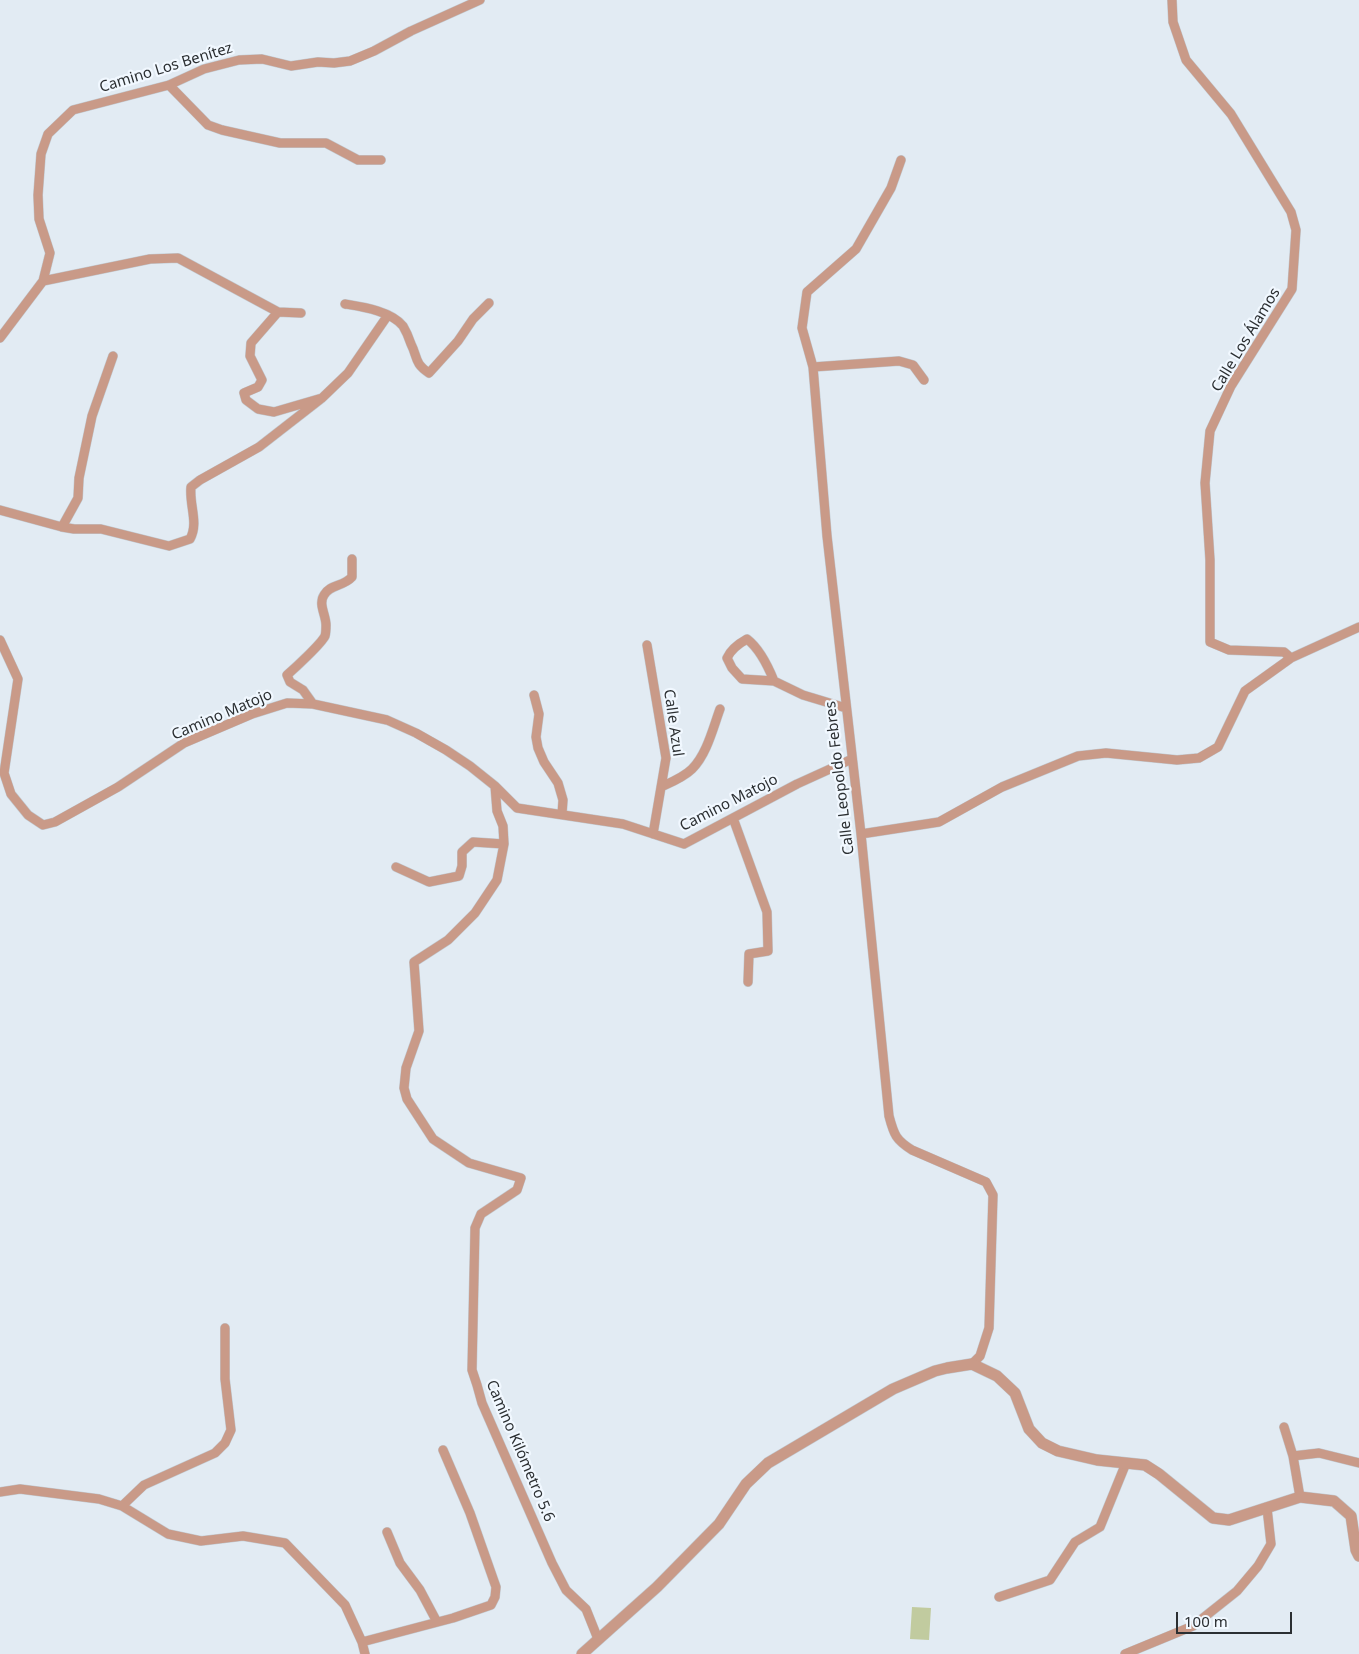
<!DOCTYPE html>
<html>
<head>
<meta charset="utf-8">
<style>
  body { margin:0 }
  #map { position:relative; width:1359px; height:1654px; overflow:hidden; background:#e2ebf3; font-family:"Noto Sans",sans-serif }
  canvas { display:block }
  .scale { position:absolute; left:1176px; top:1612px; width:116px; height:22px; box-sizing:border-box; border:2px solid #2b2f32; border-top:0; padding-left:6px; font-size:15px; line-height:18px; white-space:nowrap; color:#2b2f32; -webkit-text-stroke:4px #f1f8ff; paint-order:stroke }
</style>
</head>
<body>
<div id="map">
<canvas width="1359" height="1654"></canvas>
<div class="scale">100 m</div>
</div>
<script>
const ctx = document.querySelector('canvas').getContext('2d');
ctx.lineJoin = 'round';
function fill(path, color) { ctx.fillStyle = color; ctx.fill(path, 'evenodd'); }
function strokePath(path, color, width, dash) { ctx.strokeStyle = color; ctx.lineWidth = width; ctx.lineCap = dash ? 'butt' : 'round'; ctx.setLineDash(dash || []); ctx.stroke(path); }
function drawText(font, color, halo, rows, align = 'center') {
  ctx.font = font + ' "Noto Sans",sans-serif'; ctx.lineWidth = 4.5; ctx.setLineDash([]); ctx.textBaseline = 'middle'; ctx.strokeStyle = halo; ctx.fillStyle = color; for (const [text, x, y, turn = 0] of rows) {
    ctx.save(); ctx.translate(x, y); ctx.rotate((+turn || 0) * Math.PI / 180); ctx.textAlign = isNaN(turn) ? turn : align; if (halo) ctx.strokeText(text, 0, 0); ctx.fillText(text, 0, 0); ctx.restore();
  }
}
const green = new Path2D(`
  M912 1607 931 1608 929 1640 910 1639Z`);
const minor = new Path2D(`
  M1172 0 1173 22 1186 60 1231 114 1291 212 1296 230 1292 289 1231 386 1210 431 1205 483 1210 560V642L1229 650 1284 652 1291 658
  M169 85 208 125 222 130 280 143H326L358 160H381
  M901 160 891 188 856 249 807 292 802 328 813 367 827 536 861 834 889 1116C894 1135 896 1140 912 1150L986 1182 993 1195 989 1328 980 1356 972 1364
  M43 281 150 259 178 258 278 312
  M345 304C363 307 391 311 403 326 406 331 409 338 411 344 418 358 414 363 429 373L458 341 473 319 489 303
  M301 313 278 312 251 343 250 356 262 380 258 387 244 393 246 400 258 409 274 412 322 398 348 373 388 315
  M0 338 43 281 50 253 39 219 38 195 41 154 48 134 73 110 169 85 204 69 239 60 262 59 291 66 318 62 334 63 350 61 374 51 411 31 480 0
  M813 367 899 361 913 365 924 380
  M0 510 62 527 74 529H101L169 546 190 539C199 523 189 505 191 487L200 480 259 447 322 398
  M62 527 78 498 79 478 92 416 113 356
  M0 640 18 679 4 773 11 794 28 815 43 825 55 822 118 787 184 743 252 714 287 703 313 704 387 720 416 733 446 750 470 766 495 786 517 808 623 824 684 844 797 784 852 759
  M647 645 666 758 653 834
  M774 681C768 666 760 649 747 639 738 644 731 649 727 658L732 668 742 679 774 681 803 695 846 708
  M534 695 539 714 536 737 538 748 544 762 558 783 563 800 562 814
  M313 704 303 690 290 682 287 675C295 668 321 644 325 636 326 633 326 627 326 625 326 615 318 604 324 595 330 584 343 587 352 577V559
  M495 786 497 811 503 826 504 844 497 880 475 913 448 940 414 962 419 1031 406 1068 404 1088 407 1099 433 1139 469 1163 521 1178 517 1190 481 1214 475 1228 472 1370 477 1385 482 1403 552 1563 566 1590 586 1609 598 1639
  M661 787C672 782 684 777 692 769 707 754 713 728 720 709
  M733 818 767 912 768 951 749 954 748 982
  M861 834 939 822 1002 787 1078 756 1106 753 1177 760 1199 758 1218 747 1245 691 1291 658 1359 627
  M396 867 429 882 459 876 462 866V852L473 842 504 844
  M1284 1427 1293 1456 1300 1497
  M1293 1456 1319 1453 1359 1463
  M0 1492 20 1489 99 1499 122 1506 168 1534 201 1541 243 1536 285 1543 345 1605 362 1642 365 1654
  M122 1506 144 1485 215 1453 225 1443 231 1430 225 1379V1328
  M387 1532 400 1563 420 1590 437 1622
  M999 1597 1050 1580 1075 1542 1100 1527 1126 1463
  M362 1642 453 1618 491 1605 495 1597 496 1587 470 1513 443 1450
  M1125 1654 1193 1626 1237 1591 1258 1566 1271 1544 1267 1508`);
const tertiary = new Path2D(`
  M582 1654 657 1587 719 1524 746 1484 768 1463 893 1389 935 1371 947 1368 972 1364 997 1376 1015 1393 1029 1429 1042 1443 1058 1451 1097 1460 1145 1465 1159 1474 1213 1518 1229 1520 1300 1497 1334 1501 1351 1516 1356 1550 1359 1556`);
const streetNames = [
  ["Camino Los Benítez",166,68,-17],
  ["Calle Los Álamos",1246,340,-59],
  ["Camino Matojo",222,715,-23],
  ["Calle Azul",673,723,82],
  ["Calle Leopoldo Febres",840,778,-97],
  ["Camino Matojo",729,803,-27],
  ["Camino Kilómetro 5.6",520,1451,67]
];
fill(green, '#c1cb9f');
strokePath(minor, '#c1c9d0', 10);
strokePath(tertiary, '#c1c9d0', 12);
strokePath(minor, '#c99a88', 9);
strokePath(tertiary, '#c99a88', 11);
drawText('15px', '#2b2f32', '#f1f8ff', streetNames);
</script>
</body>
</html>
